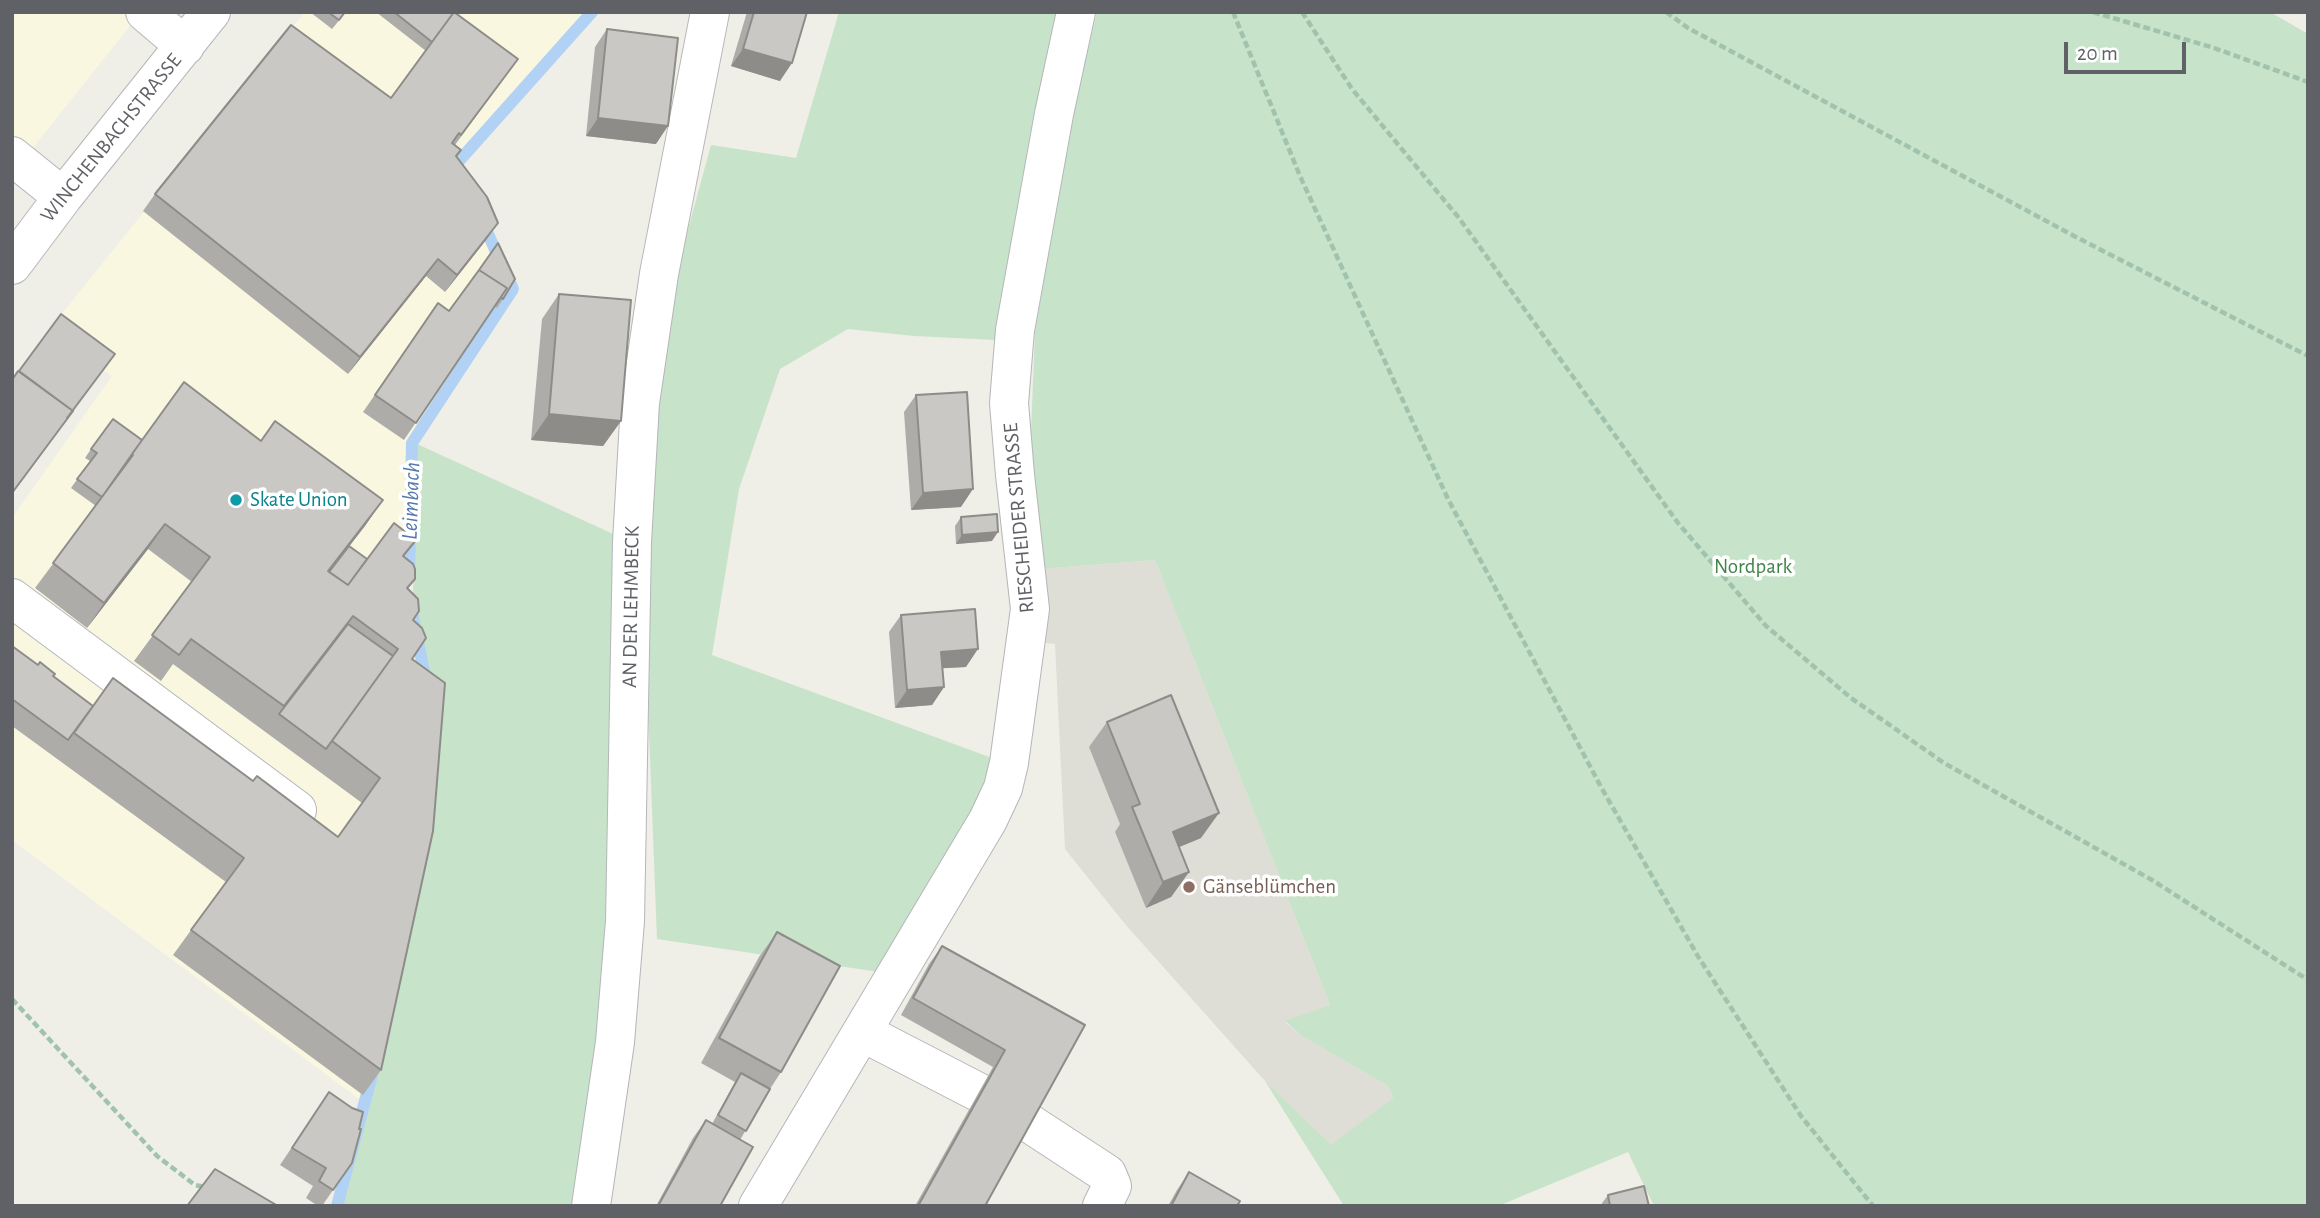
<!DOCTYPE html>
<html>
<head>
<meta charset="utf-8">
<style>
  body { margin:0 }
  #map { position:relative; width:2320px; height:1218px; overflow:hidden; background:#efeee7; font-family:"Alegreya Sans",sans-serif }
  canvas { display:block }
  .frame { position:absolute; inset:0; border:14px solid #5f6166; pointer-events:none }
  .scale { position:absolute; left:2064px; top:42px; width:122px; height:32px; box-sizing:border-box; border:4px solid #5f6166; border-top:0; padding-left:9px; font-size:21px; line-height:24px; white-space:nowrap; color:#5f6166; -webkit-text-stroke:5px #fff; paint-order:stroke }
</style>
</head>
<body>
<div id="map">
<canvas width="2320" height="1218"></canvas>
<div class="frame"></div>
<div class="scale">20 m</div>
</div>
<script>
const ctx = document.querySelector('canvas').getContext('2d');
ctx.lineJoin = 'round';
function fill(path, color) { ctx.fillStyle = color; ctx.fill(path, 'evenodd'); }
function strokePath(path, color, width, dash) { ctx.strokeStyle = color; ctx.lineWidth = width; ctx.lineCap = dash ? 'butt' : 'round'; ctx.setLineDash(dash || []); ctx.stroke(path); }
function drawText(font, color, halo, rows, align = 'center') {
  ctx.font = font + ' "Alegreya Sans",sans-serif'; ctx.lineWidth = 7; ctx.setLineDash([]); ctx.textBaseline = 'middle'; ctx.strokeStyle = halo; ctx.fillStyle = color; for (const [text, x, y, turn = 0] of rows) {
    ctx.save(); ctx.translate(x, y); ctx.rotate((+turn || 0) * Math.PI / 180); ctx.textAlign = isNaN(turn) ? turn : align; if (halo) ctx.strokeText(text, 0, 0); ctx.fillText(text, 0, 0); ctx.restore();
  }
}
const commercial = new Path2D(`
  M12 12H141L12 174Z
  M305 12H595L455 169 481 208 518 290 417 444 408 443 403 595 427 711 415 852 359 1099 12 840V518L112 376 48 331Z`);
const education = new Path2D(`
  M1155 560 1330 1005 1285 1022 1302 1036 1388 1086 1393 1098 1331 1146 1265 1081 1125 924 1065 849 1055 644 1038 642 1039 569Z`);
const green = new Path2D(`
  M839 12H1061L996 340 914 336 848 329 780 369 739 489 712 655 992 758 969 830 886 973 657 939 646 653 650 421 671 292 711 145 796 158Z
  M1097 12H2270L2308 34V1206H1654L1628 1152 1498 1206H1344L1265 1081 1331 1145 1393 1098 1388 1086 1302 1036 1285 1021 1330 1005 1155 560 1039 569 1031 433 1035 331 1070 123Z
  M417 444 624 539 610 1028 575 1206H341L369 1105 425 856 436 705 413 595Z`);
const stream = new Path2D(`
  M450 171 592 12
  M409 574 412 443 513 289 483 223
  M410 603 426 681
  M337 1206 373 1071`);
const path = new Path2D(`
  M1233 12 1300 176 1448 499 1601 787 1699 958 1801 1116 1873 1206
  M1302 12 1352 89 1459 218 1678 523 1766 626 1851 698 1944 763 2152 880 2308 980
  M1666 12 1688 28 2074 236 2308 356
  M2093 12 2214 48 2308 82
  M12 999 157 1156 195 1185 206 1187`);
const minor = new Path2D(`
  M145 12 185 46
  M12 156 63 197
  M12 265 63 197 211 12
  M12 598 297 810
  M862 1032 978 1092
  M1029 1123 1107 1174 1112 1186 1102 1206
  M591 1206 615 1042 625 921 632 542 640 403 659 274 710 12
  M758 1206 988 820 1003 788 1009 763 1030 609 1015 475 1009 403 1015 330 1054 114 1076 12`);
const wall = new Path2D(`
  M310 12H346L332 29Z
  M376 12H455L518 59 455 145 461 150 456 157 498 223 486 240 445 292 426 276 348 374 143 211 155 194 391 98 426 51Z
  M747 12H807L780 81 731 66Z
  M607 29 656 144 586 136 595 47Z
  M498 243 503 299 497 308 495 306 404 440 363 412 438 303 449 311Z
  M559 294 621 421 603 446 531 440 542 319Z
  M916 395 961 507 911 510 904 412Z
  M142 440 261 441 383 500 349 546 367 559 404 557 415 579 408 588 413 620 412 659 381 1070 363 1095 173 955 226 882 12 726V646L93 706 253 781 338 837 362 803 173 664 161 681 134 661 192 582 148 549 87 628 35 588 96 506 71 488 90 461 85 458 91 449Z
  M961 517 992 541 956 544 955 526Z
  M901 615 966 667 942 668 944 687 932 705 895 708 889 632Z
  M1107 722 1201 838 1179 847 1189 872 1171 897 1146 908 1115 832 1120 824 1089 747Z
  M777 932 781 1072 770 1089 740 1140 720 1206H656L693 1138 706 1120 712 1124 735 1082 701 1063 759 957Z
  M942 946 1085 1025 985 1206H915L993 1067 901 1015 929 964Z
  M329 1092 333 1190 322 1206H318L306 1198 313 1186 280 1165Z
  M1189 1172 1237 1206H1168L1177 1190Z
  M1608 1195 1649 1206H1600Z`);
const shadedWall = new Path2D(`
  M743 49 792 63 780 81 731 66Z
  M598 118 668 126 656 144 586 136Z
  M498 223 486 240 445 292 457 275Z
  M438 259 426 276 348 374 360 357Z
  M103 371 12 494V493Z
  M549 414 621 421 603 446 531 440Z
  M973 489 961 507 911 510 923 493Z
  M383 500 365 526 317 588 328 571Z
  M165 524 148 549 87 628 104 603Z
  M998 532 992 541 956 544 962 535Z
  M978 649 966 667 929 669 941 652Z
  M944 687 932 705 895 708 907 690Z
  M1219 813 1201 838 1155 857 1173 832Z
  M1189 872 1171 897 1146 908 1163 882Z`);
const building = new Path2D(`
  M328 12H345L339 20Z
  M394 12H454L432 42Z
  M454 12 518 59 461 135 459 133 452 143 461 150 456 156 487 197 498 223 457 275 438 259 360 357 155 194 291 25 391 98Z
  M754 12H807L792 63 743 49Z
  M607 29 678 38 668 126 598 118Z
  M498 243 515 279 503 299 501 297 507 288 479 270Z
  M479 270 507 288 416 423 375 395 438 303 449 311Z
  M559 294 631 300 621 421 549 414Z
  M61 314 115 354 67 418 73 411 19 371Z
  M18 371 73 411 12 493V380Z
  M184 382 261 441 275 421 383 500 328 571 348 585 394 523 416 540 403 556 413 564 415 569V579L407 588 418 599 419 611 413 620 422 628 426 638 412 659 445 683 433 831 381 1070 191 930 244 858 74 733 113 678 253 781 257 776 338 837 380 778 332 741 398 649 353 616 284 706 191 639 179 655 152 635 210 557 165 524 104 603 53 563 133 455 132 454Z
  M967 392 973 489 923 493 916 395Z
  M113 419 142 440 102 497 77 479 97 453 91 449Z
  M997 514 998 532 962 535 961 517Z
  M349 546 367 559 348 585 329 572Z
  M975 609 978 649 941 652 944 687 907 690 901 615Z
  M348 624 393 656 326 749 279 714Z
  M12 646 38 665 40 662 55 674 53 676 93 706 68 740 12 699Z
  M1171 695 1219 813 1173 832 1189 872 1163 882 1132 807 1140 804 1107 722Z
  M777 932 840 966 781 1072 719 1038Z
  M942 946 1085 1025 985 1206H918L1005 1050 913 998Z
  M741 1073 770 1089 746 1131 718 1115Z
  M329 1092 352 1108 363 1112 359 1129H361L352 1163 333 1190 319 1181 326 1168 292 1148Z
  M706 1120 753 1147 720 1206H658Z
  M215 1169 278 1206H187Z
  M1189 1172 1240 1201 1237 1206H1171Z
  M1644 1186 1649 1206H1610L1608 1195Z`);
const markers = [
  [236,500,7,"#0f9aa8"],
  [1189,887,7,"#8d6e63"]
];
const streetNames = [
  ["WINCHENBACHSTRASSE",111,138,-51],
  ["RIESCHEIDER STRASSE",1019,518,-95],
  ["AN DER LEHMBECK",631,607,-89]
];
const cultureNames = [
  ["Skate Union",250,500]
];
const parkNames = [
  ["Nordpark",1753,567]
];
const educationNames = [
  ["Gänseblümchen",1203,887]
];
const waterNames = [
  ["Leimbach",411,501,-88]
];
fill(commercial, '#faf7e1');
fill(education, '#deddd6');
fill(green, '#c7e3c9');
strokePath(stream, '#b1d1f5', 12);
strokePath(minor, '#b4b6ba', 40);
strokePath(path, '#a1c3ae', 4.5, [7, 3.5]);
strokePath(minor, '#fff', 38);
fill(wall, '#aeaca9');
fill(shadedWall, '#8d8c89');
fill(building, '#cac8c4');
strokePath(building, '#8d8c89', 2);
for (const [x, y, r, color] of markers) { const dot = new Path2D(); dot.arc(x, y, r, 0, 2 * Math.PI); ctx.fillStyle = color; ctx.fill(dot); strokePath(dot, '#fff', 2.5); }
drawText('21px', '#5f6166', '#fff', streetNames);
drawText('21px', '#0d838f', '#fff', cultureNames, 'left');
drawText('21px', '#41834a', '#fff', parkNames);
drawText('21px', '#785e54', '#fff', educationNames, 'left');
drawText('italic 23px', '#5377ae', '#fff', waterNames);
</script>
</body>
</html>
